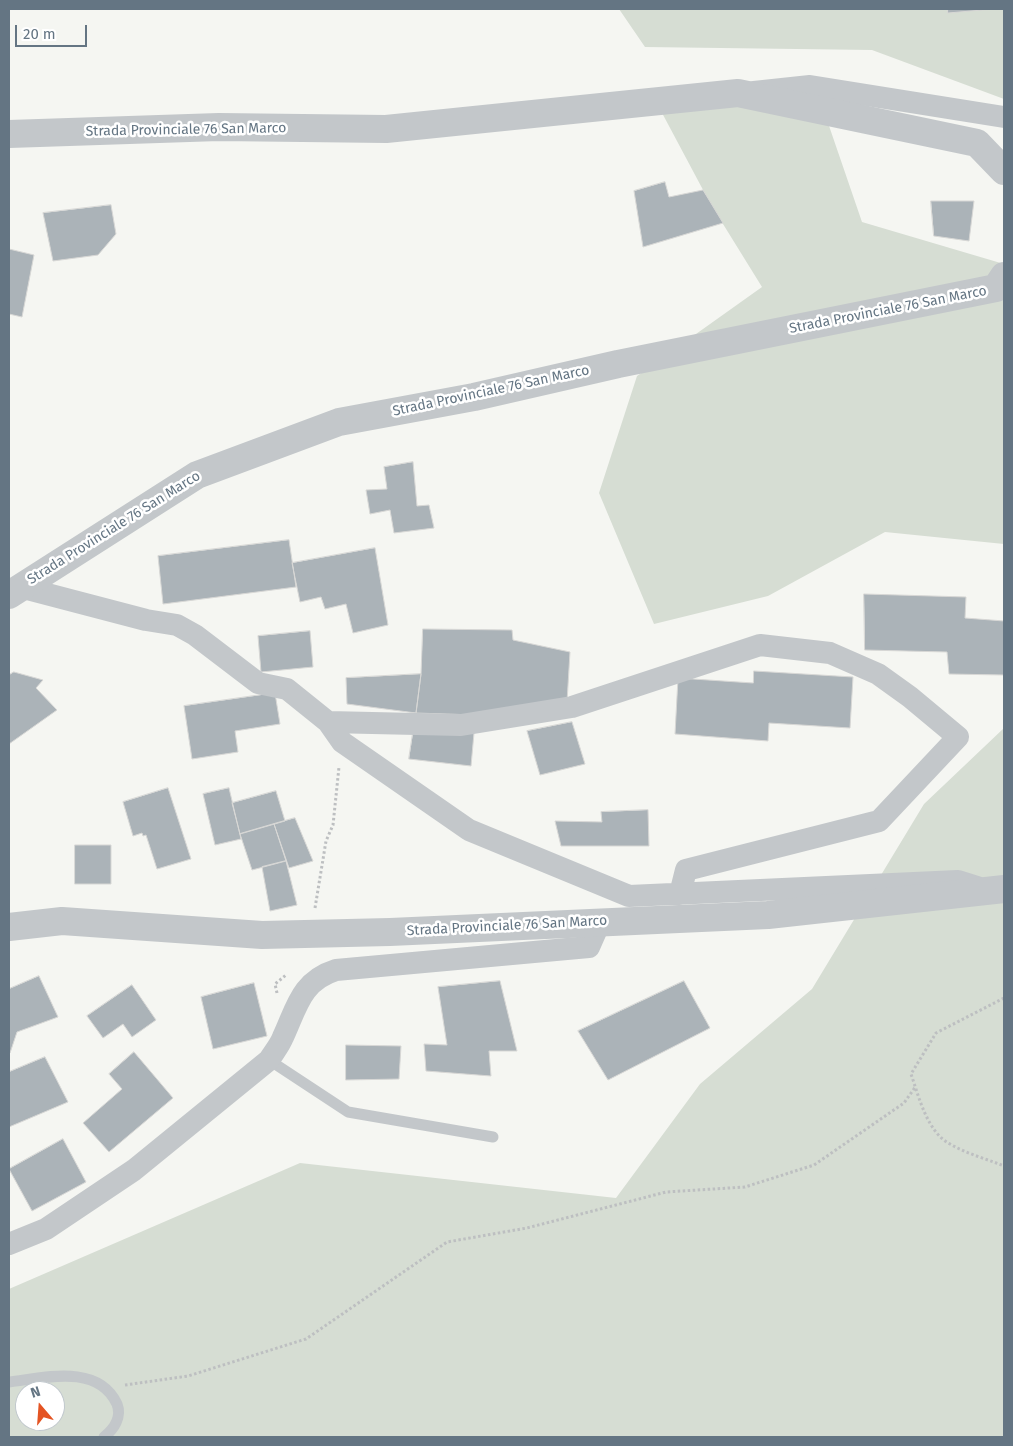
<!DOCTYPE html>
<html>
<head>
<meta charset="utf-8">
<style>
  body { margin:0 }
  #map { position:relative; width:1013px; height:1446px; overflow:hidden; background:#f5f6f2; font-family:"Fira Sans",sans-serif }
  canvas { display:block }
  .frame { position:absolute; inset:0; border:10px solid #647583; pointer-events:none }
  .north { position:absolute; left:15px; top:1381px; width:50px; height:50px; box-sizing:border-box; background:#fff; border:1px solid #c1c8cd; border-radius:50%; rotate:342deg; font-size:14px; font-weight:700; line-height:20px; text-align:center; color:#647583 }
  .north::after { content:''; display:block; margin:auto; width:18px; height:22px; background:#e45423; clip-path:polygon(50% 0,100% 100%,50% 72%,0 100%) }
  .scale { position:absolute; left:15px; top:25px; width:72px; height:22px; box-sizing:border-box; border:2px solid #647583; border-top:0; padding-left:6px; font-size:15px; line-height:18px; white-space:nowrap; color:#647583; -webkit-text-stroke:4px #fff; paint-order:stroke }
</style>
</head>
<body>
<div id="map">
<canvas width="1013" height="1446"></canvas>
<div class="frame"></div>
<div class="north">N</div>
<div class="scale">20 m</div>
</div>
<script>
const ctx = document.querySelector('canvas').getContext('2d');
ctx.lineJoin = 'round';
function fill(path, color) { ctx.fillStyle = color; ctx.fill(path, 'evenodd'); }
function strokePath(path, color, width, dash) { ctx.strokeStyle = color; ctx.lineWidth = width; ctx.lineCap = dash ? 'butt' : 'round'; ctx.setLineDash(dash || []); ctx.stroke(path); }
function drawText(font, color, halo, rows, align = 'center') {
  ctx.font = font + ' "Fira Sans",sans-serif'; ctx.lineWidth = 5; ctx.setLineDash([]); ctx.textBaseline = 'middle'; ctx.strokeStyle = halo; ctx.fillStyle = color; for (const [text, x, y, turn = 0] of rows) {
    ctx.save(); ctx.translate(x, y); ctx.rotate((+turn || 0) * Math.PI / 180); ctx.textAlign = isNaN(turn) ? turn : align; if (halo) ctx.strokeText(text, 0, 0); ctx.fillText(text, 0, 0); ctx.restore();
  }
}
const green = new Path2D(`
  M619 9H1004V99L872 50 645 47Z
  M727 104 827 120 862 222 1004 264V544L885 532 768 596 654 624 599 493 637 376 762 287 710 203 661 111Z
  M1004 728V1437H9V1289L300 1163 616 1198 700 1084 812 989 924 804ZM25 1391H55V1421H25Z`);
const building = new Path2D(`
  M948 9H994L948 13Z
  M665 182 669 197 703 190 723 223 643 247 634 191Z
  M931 201H974L969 241 934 236Z
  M111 205 116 234 98 255 53 261 43 213Z
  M9 249 34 255 22 317 9 314Z
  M413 462 417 506 429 505 434 528 394 533 390 510 370 514 366 490 387 489 384 467Z
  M289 540 296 587 163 604 158 556Z
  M375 548 388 625 353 633 346 604 325 609 321 597 300 602 292 563Z
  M864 594 966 597 965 618 1004 621V675L949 674 947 652 865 650Z
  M423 629 512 630 513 640 570 652 567 702 475 715 416 713 421 674Z
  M310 631 313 667 261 672 258 636Z
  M754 671 853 677 850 728 769 723 768 741 675 734 678 678 753 683Z
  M14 672 43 680 36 688 57 710 9 744V675Z
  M421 674 416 713 347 704 346 678Z
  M275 693 280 724 235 731 238 752 192 759 184 706Z
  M572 722 585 764 540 775 527 731Z
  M413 733H474L471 766 409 759Z
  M168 788 191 859 157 869 146 835 143 836 142 833 133 836 123 802Z
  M229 788 241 839 215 845 203 794Z
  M276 791 285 821 240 834 232 803Z
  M648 810 649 846H561L555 821 602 822 601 812Z
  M295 818 313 861 289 868 274 824Z
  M274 824 286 861 252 870 240 834Z
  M75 845H111V884H75Z
  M286 861 297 905 270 911 262 867Z
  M39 976 58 1017 17 1032 10 1053H9V989Z
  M500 981 517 1051H489L491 1076 426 1071 424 1044 447 1045 438 987Z
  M684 981 710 1028 608 1080 578 1031Z
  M254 983 267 1036 213 1049 201 997Z
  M132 985 156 1020 132 1037 123 1024 103 1038 87 1016Z
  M346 1045 401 1046 399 1079 346 1080Z
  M134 1052 173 1098 109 1152 83 1123 122 1089 109 1074Z
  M45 1057 68 1102 9 1127V1072Z
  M63 1139 86 1182 32 1211 9 1169Z`);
const path = new Path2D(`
  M315 908 326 841 333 825 339 767
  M277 993 275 984 286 975
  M1004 998 936 1033 911 1074C919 1097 927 1132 950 1144 967 1154 987 1159 1004 1166
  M125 1385 188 1376 306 1339 447 1242 527 1228 666 1192 745 1187 814 1165 904 1103 916 1086`);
const service = new Path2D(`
  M269 1060 348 1112 493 1137
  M9 1382C44 1378 98 1363 117 1404 122 1417 114 1429 104 1437`);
const minor = new Path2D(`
  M754 92 810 86 1004 117
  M20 587 146 620 177 625 195 635 258 683 287 689 328 722 342 742 469 830 629 896 958 881 977 887
  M328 722 461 725 572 707 760 645 830 653 878 674 910 697 958 737 879 821 686 870 680 894
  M9 1244 46 1229 134 1170 269 1060C274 1052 280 1045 283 1037 297 1007 301 981 336 970L589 947 600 922`);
const tertiary = new Path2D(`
  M9 134 219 127 386 129 738 93 977 143 1004 171
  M9 595 197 475 339 422 474 397 618 364 996 288 1004 276
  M9 927 62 921 262 935 390 932 768 915 1004 889`);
const streetNames = [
  ["Strada Provinciale 76 San Marco",186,130,-1],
  ["Strada Provinciale 76 San Marco",888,310,-11],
  ["Strada Provinciale 76 San Marco",491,391,-12],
  ["Strada Provinciale 76 San Marco",114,528,-32],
  ["Strada Provinciale 76 San Marco",507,926,-3]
];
fill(green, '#d6ddd3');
fill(building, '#abb3b8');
strokePath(building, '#d7d7d5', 1);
strokePath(path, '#bdbfc1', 3, [2.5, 2.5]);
strokePath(service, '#c3c7ca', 11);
strokePath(minor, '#c3c7ca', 22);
strokePath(tertiary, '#c3c7ca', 28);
drawText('14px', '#647583', '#fff', streetNames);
</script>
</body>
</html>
